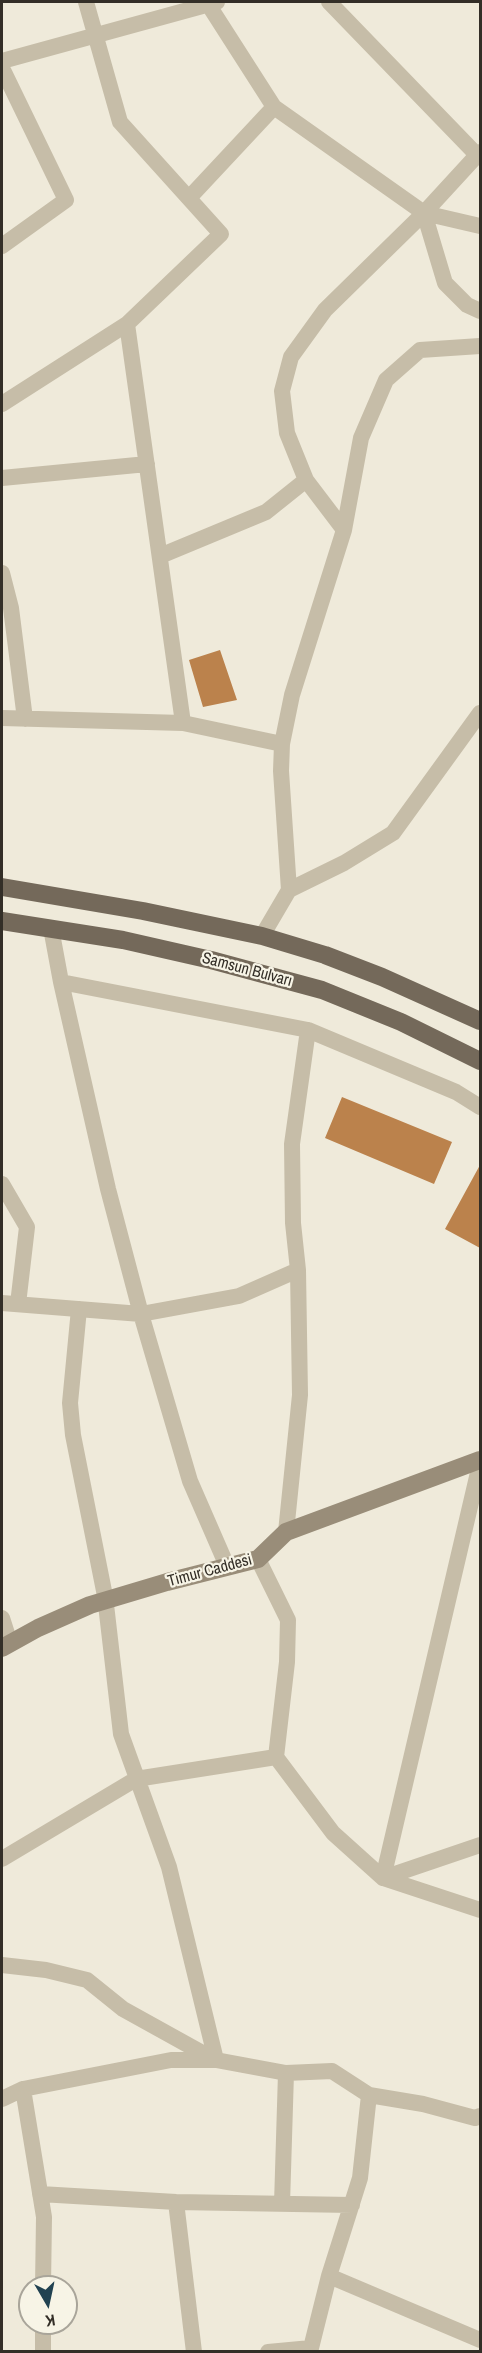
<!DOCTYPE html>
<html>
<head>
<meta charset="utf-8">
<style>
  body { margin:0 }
  #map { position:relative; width:482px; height:2353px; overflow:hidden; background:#efeada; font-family:"Archivo Narrow",sans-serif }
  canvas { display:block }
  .frame { position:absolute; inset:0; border:3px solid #332e27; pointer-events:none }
  .north { position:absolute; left:18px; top:2275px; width:60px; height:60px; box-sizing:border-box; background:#f7f4e6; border:2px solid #a9a59a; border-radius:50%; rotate:171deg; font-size:16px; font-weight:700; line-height:24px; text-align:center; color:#332e27 }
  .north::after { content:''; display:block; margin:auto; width:21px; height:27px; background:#214251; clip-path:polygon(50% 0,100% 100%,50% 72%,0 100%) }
</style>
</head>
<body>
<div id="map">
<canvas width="482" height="2353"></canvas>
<div class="frame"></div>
<div class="north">K</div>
</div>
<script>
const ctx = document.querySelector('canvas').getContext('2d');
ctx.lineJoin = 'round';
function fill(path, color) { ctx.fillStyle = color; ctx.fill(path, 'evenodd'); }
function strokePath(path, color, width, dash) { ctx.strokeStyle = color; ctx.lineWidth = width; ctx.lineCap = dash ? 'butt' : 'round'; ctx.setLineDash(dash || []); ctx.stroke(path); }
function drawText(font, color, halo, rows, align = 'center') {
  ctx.font = font + ' "Archivo Narrow",sans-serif'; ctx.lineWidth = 4.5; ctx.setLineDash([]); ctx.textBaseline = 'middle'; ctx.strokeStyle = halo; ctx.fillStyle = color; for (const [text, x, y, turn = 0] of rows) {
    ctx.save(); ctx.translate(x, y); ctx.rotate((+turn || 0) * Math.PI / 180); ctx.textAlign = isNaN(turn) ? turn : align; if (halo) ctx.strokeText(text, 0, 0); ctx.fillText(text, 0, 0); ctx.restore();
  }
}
const building = new Path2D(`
  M220 650 237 700 203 707 189 660Z
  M342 1097 452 1142 434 1184 325 1138Z
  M480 1165V1248L445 1229Z`);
const street = new Path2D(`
  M329 2 478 156
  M208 4 274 107 424 213 480 226
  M2 61 217 2
  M2 68 66 200 2 246
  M189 198 274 107
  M424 213 445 283 467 305 480 311
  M127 324 183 723
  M2 404 127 324 221 234 120 122 86 2
  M2 478 147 464
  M344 530 306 480 287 433 282 391 291 357 325 310 424 213 480 152
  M160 556 266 512 306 480
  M2 573 11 608 25 719
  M2 718 183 723 282 744
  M289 890 281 771 282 744 292 695 344 530 361 438 386 380 420 350 480 346
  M51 928 61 982 108 1189 141 1314 190 1481 227 1566
  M262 936 289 890 344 863 393 833 480 713
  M61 982 308 1030 456 1092 480 1107
  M2 1184 27 1227 18 1304
  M2 1303 141 1314 239 1296 298 1270
  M79 1309 70 1403 73 1435 105 1596 121 1734 169 1867 216 2060
  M286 1532 300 1395 298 1270 293 1223 292 1144 308 1030
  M258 1559 288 1620 287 1662 276 1757 333 1833 383 1878 480 1910
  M2 1618 10 1643
  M2 1859 136 1779 276 1757
  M383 1878 480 1464
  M383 1878 480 1845
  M2 1965 46 1970 87 1980 123 2009 215 2060
  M23 2089 44 2217 43 2287
  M2 2099 23 2089 171 2060H216L286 2073 332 2071 369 2095 423 2104 475 2118 480 2116
  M40 2194 176 2202 352 2205
  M176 2202 194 2352
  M282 2204 286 2073
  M329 2276 480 2340
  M43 2352V2323
  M268 2352 311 2348
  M310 2352 329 2276 360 2178 369 2095`);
const secondary = new Path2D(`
  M2 1648 38 1628 90 1605 167 1582 258 1559 286 1532 480 1460`);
const primary = new Path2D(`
  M2 887 143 911 262 936 325 955 382 977 480 1021
  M2 921 123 940 211 960 322 990 401 1022 480 1061`);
const streetNames = [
  ["Samsun Bulvarı",247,970,15],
  ["Timur Caddesi",210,1571,-15]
];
fill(building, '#bb824c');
strokePath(street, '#c6bda8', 16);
strokePath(secondary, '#998d79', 18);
strokePath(primary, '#74695a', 18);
drawText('16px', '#332e27', '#f7f4e6', streetNames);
</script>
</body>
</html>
